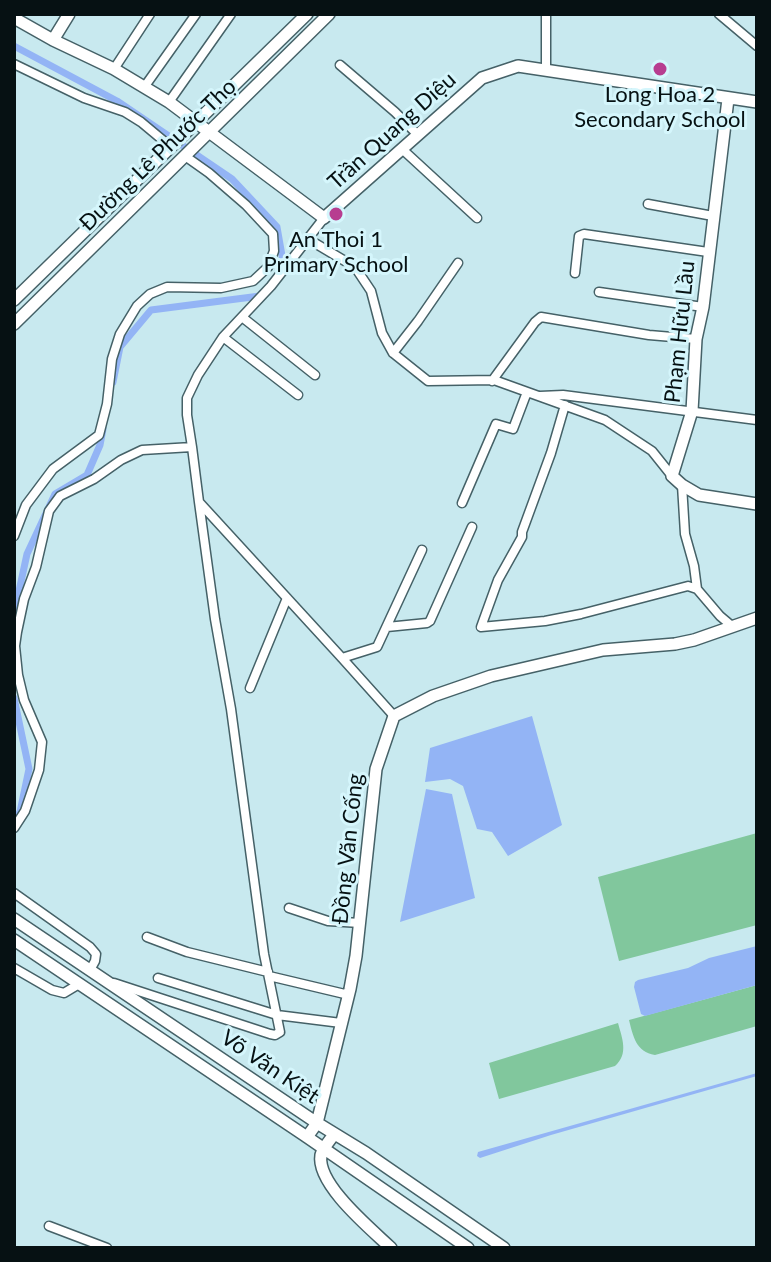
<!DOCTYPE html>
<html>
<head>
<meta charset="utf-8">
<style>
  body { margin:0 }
  #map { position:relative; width:771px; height:1262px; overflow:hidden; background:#c8e9ef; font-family:Lato,sans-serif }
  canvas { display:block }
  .frame { position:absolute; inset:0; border:16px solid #061113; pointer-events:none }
</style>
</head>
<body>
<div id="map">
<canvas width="771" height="1262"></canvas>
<div class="frame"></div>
</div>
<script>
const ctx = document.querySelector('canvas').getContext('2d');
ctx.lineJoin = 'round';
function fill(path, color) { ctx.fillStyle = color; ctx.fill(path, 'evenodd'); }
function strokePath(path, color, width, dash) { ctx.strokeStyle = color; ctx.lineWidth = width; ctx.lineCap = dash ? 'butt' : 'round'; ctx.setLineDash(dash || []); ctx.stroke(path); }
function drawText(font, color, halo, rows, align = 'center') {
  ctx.font = font + ' Lato,sans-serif'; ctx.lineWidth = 6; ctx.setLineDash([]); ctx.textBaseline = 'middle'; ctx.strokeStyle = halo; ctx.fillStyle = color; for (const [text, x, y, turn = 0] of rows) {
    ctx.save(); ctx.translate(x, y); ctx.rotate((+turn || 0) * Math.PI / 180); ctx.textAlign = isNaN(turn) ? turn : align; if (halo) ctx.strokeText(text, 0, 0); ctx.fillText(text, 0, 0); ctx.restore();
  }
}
const green = new Path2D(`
  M757 833V925L619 961 598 877Z
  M757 985V1026L655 1055C636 1052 633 1036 629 1020Z
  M618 1023C622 1038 629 1054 615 1066L499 1099 489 1063Z`);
const water = new Path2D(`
  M532 716 562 825 508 856 492 832 477 829 463 786 450 779 425 782 430 748Z
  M426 789 452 794 475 898 400 922Z
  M757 946V985L645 1016 641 1014 634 987 635 982 638 980 688 968 709 958Z
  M757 1073V1076L551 1135 480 1158 477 1156 478 1152Z`);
const canal = new Path2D(`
  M14 46 117 101 232 179 277 227 284 267 282 269
  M113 382 120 347 151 310 260 296 261 294
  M14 614 27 554 55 494 87 475 100 445 103 429
  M14 698 29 769 20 812 17 816`);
const street = new Path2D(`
  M546 14V71
  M719 14 757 46
  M14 64 84 98 125 112 141 122 171 147
  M340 65 395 112 418 135
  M114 69 150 14
  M145 86 196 14
  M169 102 231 14
  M402 149 477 218
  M648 204 713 216
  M308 239 355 267 371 291 382 333 393 353 428 381 494 380 605 420 652 451 672 476
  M575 273 579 236 584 234 708 252
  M599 292 703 307
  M242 317 315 375
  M223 337 298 395
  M393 353 418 321 458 263
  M492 381 535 322 541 317 649 335 696 339
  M540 396 563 395 757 420
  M565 405 551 453 522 532V537L498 580 481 627 545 621 581 614 688 586 697 589 720 616 733 627
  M192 447 199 502 342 658 394 716
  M682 485 685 534 694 566 697 589
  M462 503 496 424 513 429 527 392
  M14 536 26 505 53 469 99 435 107 404 112 359 120 334 137 306 150 294 167 287 221 288 253 281 268 267 274 251 273 234 246 205 209 173 185 156
  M387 627 427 623 430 621 472 527
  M342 658 377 647 422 550
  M250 688 287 598
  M14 828 25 811 39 770 42 742 24 700 18 675 15 646 17 632 24 599 36 567 49 511 60 496 94 479 121 460 142 450 192 447 187 415V398L198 375 223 337 271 286 324 218
  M14 893 90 947 96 954 95 961 90 970
  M289 908 328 921 360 923
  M147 937 187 952 268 972
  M14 968 52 990 64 993 79 984
  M269 976 349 995
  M158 978 277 1015 341 1023
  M114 983 270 1034 275 1035 280 1032 264 954 231 709 215 619 199 502
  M49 1226 107 1248`);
const secondary = new Path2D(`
  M14 18 53 40 114 69 169 102 324 218 482 78 518 66 757 102
  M53 40 69 14
  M728 99 703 307 696 339 692 411 672 476 682 485 699 495 757 504
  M14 300 307 14
  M14 324 329 14
  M14 919 317 1123 366 1153 504 1248
  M14 940 307 1137 468 1248
  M334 1134C330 1141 323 1147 321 1155 316 1184 371 1229 391 1248
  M307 1137 317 1123 350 989 356 956 376 769 394 716 433 696 491 676 603 650 675 644 694 640 757 618`);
const markers = [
  [660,69,8,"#b73d90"],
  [336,214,8,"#b73d90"]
];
const poiNames = [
  ["Long Hoa 2",660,95],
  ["Secondary School",660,120],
  ["An Thoi 1",336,240],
  ["Primary School",336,265]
];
const streetNames = [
  ["Trần Quang Diệu",392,131,-42],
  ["Đường Lê Phước Thọ",158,155,-44],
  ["Phạm Hữu Lầu",680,332,-84],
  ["Đồng Văn Cống",348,849,-84],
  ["Võ Văn Kiệt",270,1067,34]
];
fill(green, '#81c79d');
fill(water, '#93b4f5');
strokePath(canal, '#93b4f5', 7);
strokePath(street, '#456167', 11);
strokePath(secondary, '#456167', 14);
strokePath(street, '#fff', 8);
strokePath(secondary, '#fff', 11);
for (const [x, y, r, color] of markers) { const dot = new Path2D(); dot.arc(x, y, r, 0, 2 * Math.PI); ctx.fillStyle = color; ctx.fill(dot); strokePath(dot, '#d5f6fc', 3); }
drawText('22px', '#061113', '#d5f6fc', poiNames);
drawText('22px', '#061113', '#d5f6fc', streetNames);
</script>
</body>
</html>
